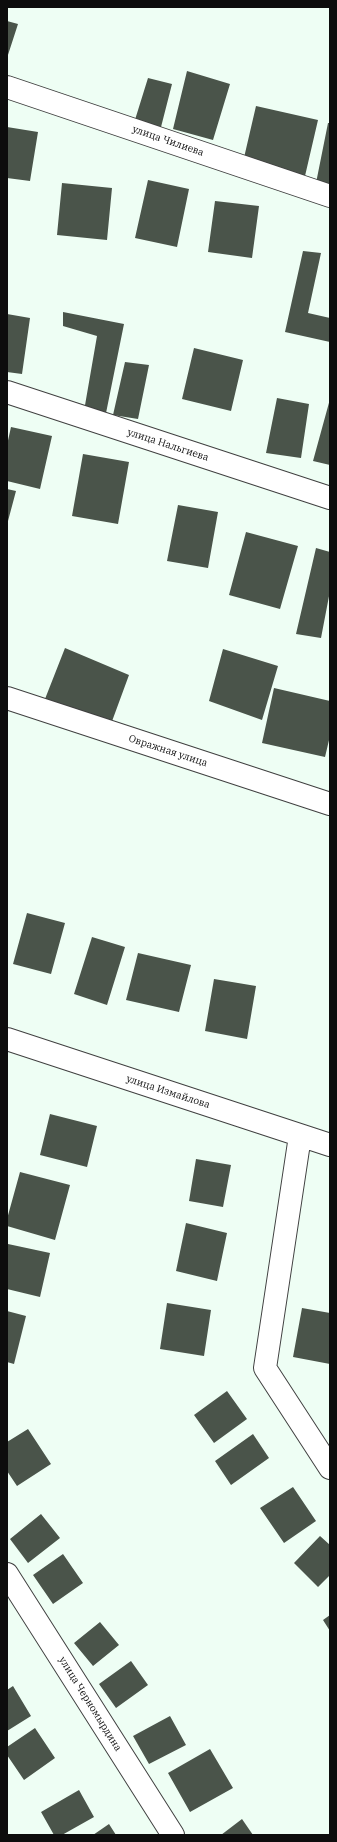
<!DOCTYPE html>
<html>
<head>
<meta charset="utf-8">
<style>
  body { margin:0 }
  #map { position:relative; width:337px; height:1842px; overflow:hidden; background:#eefef4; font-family:"IBM Plex Serif",serif }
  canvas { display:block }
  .frame { position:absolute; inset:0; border:8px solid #0d0d0d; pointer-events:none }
</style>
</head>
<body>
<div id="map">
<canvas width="337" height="1842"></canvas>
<div class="frame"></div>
</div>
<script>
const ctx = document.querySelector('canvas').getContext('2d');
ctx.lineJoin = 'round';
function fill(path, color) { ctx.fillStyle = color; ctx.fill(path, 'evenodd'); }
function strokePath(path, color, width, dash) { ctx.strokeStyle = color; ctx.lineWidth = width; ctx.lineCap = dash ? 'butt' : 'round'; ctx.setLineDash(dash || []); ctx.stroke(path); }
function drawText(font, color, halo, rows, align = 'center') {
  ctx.font = font + ' "IBM Plex Serif",serif'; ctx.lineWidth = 4; ctx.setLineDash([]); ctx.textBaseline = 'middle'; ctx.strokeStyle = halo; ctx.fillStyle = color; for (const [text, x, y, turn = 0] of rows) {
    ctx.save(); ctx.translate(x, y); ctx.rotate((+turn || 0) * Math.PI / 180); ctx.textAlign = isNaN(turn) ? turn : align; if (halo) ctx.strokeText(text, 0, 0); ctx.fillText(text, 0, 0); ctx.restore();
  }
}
const building = new Path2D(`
  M7 21 18 24 7 58Z
  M187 71 230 84 213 140 173 129Z
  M148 78 172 84 160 131 134 123Z
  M256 106 318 120 305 176 243 162Z
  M328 123H330V186L316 183Z
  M7 127 38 132 30 181 7 178Z
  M148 180 189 189 177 247 135 238Z
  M62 183 112 188 107 240 57 235Z
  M215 201 259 206 252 258 208 252Z
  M303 251 321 253 308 313 330 318V342L285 332Z
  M63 312 124 324 105 418 84 411 97 336 63 326Z
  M7 314 30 318 22 374 7 372Z
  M194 348 243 360 231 411 182 399Z
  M125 362 149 365 138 419 113 415Z
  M277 398 309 404 301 458 266 453Z
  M330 399V465L313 461Z
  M11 427 52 436 40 489 7 481V445Z
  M83 454 129 462 118 524 72 516Z
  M7 489 16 491 8 521H7Z
  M178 505 218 512 208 568 167 561Z
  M246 532 298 546 280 609 229 595Z
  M316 548 330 552V591L321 638 296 634Z
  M65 648 129 675 111 724 45 699Z
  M223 649 278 666 262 720 209 701Z
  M274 688 330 701V736L325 757 262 743Z
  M27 913 65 923 51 974 13 964Z
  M92 937 125 947 107 1005 74 994Z
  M138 953 191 965 179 1012 126 1000Z
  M214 979 256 986 247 1039 205 1031Z
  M50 1114 97 1126 87 1167 40 1155Z
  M196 1159 231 1165 223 1207 189 1201Z
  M20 1172 70 1185 55 1240 7 1226V1219Z
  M186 1223 227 1233 217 1281 176 1271Z
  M8 1244 50 1253 40 1297 7 1289Z
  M167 1303 211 1310 204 1356 160 1349Z
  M302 1308 330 1313V1364L293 1357Z
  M7 1311 26 1316 14 1364 7 1362Z
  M227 1391 247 1419 214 1443 194 1415Z
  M28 1429 51 1464 17 1486 7 1471V1442Z
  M253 1434 269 1458 231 1485 215 1461Z
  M293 1487 316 1521 284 1543 260 1508Z
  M41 1514 60 1538 28 1563 10 1539Z
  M320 1536 330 1545V1575L318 1587 294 1563Z
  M63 1554 83 1583 53 1604 33 1575Z
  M330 1615V1631L323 1620Z
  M100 1622 119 1645 93 1666 74 1643Z
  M131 1661 148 1685 116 1708 99 1684Z
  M13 1686 31 1716 7 1731V1690Z
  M170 1716 186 1745 149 1764 133 1736Z
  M35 1728 55 1758 24 1780 7 1755V1747Z
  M210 1749 233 1788 190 1812 168 1773Z
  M79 1790 94 1817 62 1835H54L41 1812Z
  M242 1819 253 1835H221Z
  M109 1824 116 1835H93Z`);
const street = new Path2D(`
  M7 87 330 196
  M7 392 330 498
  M7 698 330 804
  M7 1039 330 1145
  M300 1136 265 1368 330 1468
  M7 1574 173 1835`);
const streetNames = [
  ["улица Чилиева",168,141,19],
  ["улица Нальгиева",168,445,18],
  ["Овражная улица",168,751,18],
  ["улица Измайлова",168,1092,18],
  ["улица Черномырдина",90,1704,58]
];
fill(building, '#4a544a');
strokePath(street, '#404040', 24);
strokePath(street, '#fff', 22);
drawText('10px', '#0d0d0d', '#fff', streetNames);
</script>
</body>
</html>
